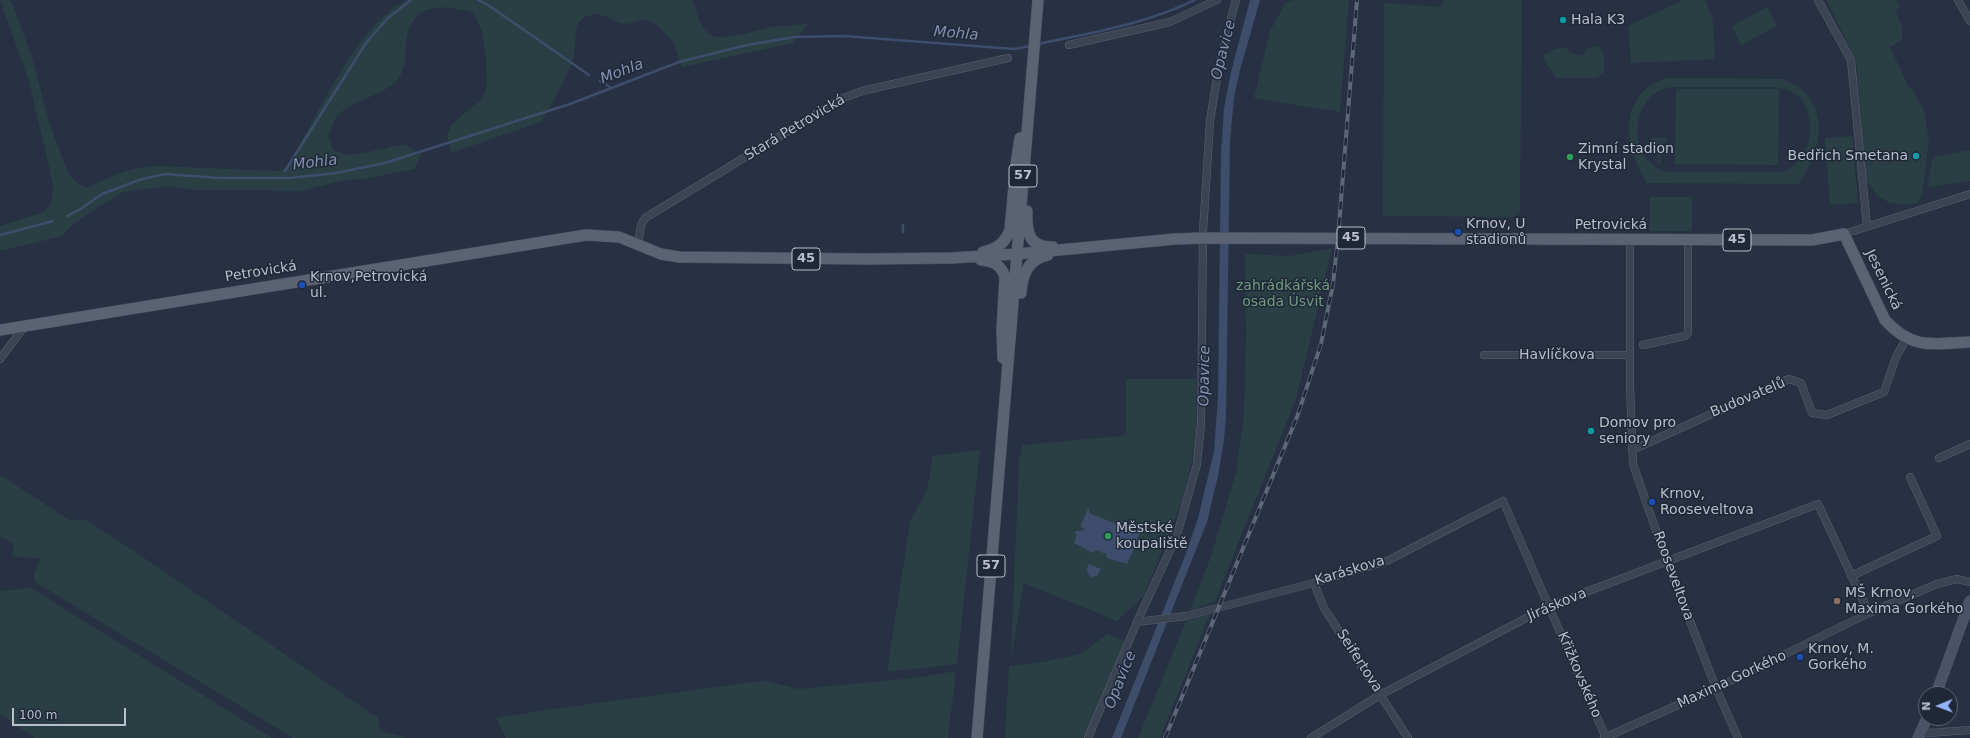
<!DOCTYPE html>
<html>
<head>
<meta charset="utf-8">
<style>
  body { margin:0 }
  #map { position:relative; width:1970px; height:738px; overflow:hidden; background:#273143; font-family:"DejaVu Sans",sans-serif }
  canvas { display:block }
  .north { position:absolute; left:1918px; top:686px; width:40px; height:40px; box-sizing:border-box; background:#202838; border:1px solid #5d6473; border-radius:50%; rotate:269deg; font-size:11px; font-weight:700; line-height:16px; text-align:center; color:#b9bfcc }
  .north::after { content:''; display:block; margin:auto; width:14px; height:18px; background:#93b1f8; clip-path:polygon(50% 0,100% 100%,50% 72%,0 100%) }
  .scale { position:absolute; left:12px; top:708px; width:114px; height:18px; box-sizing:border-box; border:2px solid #b9bfcc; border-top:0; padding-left:5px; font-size:12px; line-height:14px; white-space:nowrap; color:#b9bfcc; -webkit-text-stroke:3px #202838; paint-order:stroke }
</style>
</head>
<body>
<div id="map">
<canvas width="1970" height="738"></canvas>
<div class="north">N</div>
<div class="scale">100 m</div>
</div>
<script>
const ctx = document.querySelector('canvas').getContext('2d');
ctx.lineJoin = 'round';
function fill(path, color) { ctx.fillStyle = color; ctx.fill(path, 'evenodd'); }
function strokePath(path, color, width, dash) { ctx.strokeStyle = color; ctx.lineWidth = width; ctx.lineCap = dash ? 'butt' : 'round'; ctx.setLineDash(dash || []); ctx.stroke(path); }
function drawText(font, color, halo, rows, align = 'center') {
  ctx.font = font + ' "DejaVu Sans",sans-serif'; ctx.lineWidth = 3; ctx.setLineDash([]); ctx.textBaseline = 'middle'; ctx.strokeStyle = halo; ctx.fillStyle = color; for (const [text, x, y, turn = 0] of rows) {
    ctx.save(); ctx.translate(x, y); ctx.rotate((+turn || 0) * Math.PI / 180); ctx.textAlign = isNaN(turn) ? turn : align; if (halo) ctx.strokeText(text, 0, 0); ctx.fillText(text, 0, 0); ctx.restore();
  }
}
const green = new Path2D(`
  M0 0H8L12 3 31 54 50 125 68 173 76 182 86 188 122 172 137 168 158 166 280 171 288 165C319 115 353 29 406 0H693C697 11 699 26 708 33 721 44 755 30 771 27 783 25 796 25 808 24L793 43 682 67 673 42 661 28 646 19C640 20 631 24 625 24 612 23 606 10 588 16 572 21 577 38 575 51 571 73 553 102 541 122L451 153 447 135 452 124 483 98 487 85 486 57 482 32 474 13C442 4 411 2 406 42 405 56 407 69 397 80 384 96 353 99 337 116 333 121 331 130 328 136L333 150 347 155 369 152 404 144 421 155 414 169 364 179 345 180 302 191 195 190 169 186 123 192 82 218 68 229 63 236 0 251V226L44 212 52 203 53 184 29 81Z
  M1294 0H1349L1340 112 1254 98 1270 31 1286 2Z
  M1443 0H1522L1520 211 1514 217 1383 216 1384 3 1442 7Z
  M1683 0H1705L1713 20 1715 59 1631 63 1628 26Z
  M1826 0H1897L1900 8 1895 10 1902 27 1903 39 1890 47 1909 88 1911 87 1924 110 1929 140 1922 195 1918 203C1890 206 1878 203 1866 177L1856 60Z
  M1767 7 1777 26 1741 45 1732 26Z
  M1597 46C1606 50 1604 63 1604 72L1597 78H1556C1553 69 1543 65 1544 55L1555 49 1566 47 1571 53 1582 56 1587 49Z
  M1670 78 1782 79C1816 90 1826 122 1814 154 1811 164 1804 174 1799 184L1646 183C1641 171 1634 159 1631 146 1623 116 1637 83 1670 78ZM1671 87H1775C1820 89 1822 159 1782 172H1670C1626 166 1627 94 1671 87Z
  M1676 89H1779L1778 165 1675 164Z
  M1852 136 1858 203 1830 205 1825 138Z
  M1660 137 1667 138 1660 158 1661 163H1657L1658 158 1651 138Z
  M1970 150V181L1927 187 1932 161 1934 157Z
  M1650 197H1692V231H1650Z
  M1332 248 1296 399 1215 601 1190 611 1211 556 1236 473 1244 415 1246 334 1245 254 1289 256Z
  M1126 379H1196L1197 440 1183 498 1144 596 1117 621 1024 583 1011 659 1019 460 1022 445 1121 436 1126 432Z
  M980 450 957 664 887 672 910 522 927 489 933 456Z
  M0 475 71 521 84 519 134 551 378 718 381 731 407 738H293L35 582 34 574 40 559 12 556 14 544 0 536Z
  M31 588 272 738H35L0 714V591Z
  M1210 614 1160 738H1138L1186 621Z
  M1108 634 1125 642 1086 738H1005L1009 666 1044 662 1080 654Z
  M956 671 948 738H506L496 718 553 709 753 682 766 681 798 689 915 678Z`);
const water = new Path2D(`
  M1250 0H1260L1240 70 1234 97 1230 142 1226 416 1224 440 1218 476 1207 522 1121 738H1112L1185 556 1198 518 1214 452 1218 397 1221 153 1224 108 1231 72Z
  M1088 509H1089V513L1137 532 1139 529 1141 530 1132 553 1134 554 1131 555 1127 564 1107 558 1106 554 1096 550 1093 553 1074 543 1077 534 1075 533 1076 531H1083L1084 528 1080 527Z
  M1089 564 1101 569 1097 576 1091 577 1088 574 1087 568Z`);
const stream = new Path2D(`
  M478 0 488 5 589 75
  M1038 44C1091 33 1146 24 1195 0
  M600 81 610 87
  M285 171 366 43 388 18 411 0
  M67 216 79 210 102 194 142 179 166 174 219 178H291L336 173 385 163 570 104 679 62 747 45 795 37 844 36 1014 49 1031 46
  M903 232V225
  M0 235 53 221`);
const minor = new Path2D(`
  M1818 0 1851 60 1867 226
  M1958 0 1970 21
  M1069 45 1170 22 1217 0
  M1844 234 1970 194
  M1630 240V387L1633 464 1667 562 1716 688 1738 738
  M638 244 641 225 645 218 841 99 862 91 1008 58
  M1643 345 1685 336 1688 333V240
  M1484 355H1630
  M0 359 24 327
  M1632 450 1789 379 1801 383 1812 413 1827 415 1884 392 1896 357 1906 339
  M1939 458 1970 444
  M1851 576 1937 536 1910 477
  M1314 583 1324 608 1408 738
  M1137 622 1186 616 1314 583 1387 561 1503 501 1606 738
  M1922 732 1928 733 1970 730
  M1088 738 1137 622 1177 535 1197 464 1201 424 1203 232 1210 121 1219 65 1236 0
  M1311 738 1380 695 1549 606 1818 504 1869 613
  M1604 738 1716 688 1869 613 1937 584 1957 579 1970 582`);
const secondary = new Path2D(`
  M1936 694 1970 601
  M1918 738 1927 718`);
const primary = new Path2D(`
  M1027 211C1026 232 1029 248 1053 247
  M983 252C997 249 1005 243 1010 230L1016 164 1020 138
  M981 260C994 261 1001 265 1005 277L1002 329 1003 358
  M1021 293C1022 275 1028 259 1048 255
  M0 330 586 235 619 237 661 254 679 257 867 259 951 258 1017 254 1175 239 1203 238 1812 240 1844 234 1885 320C1912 350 1933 344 1970 342
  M977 738 1038 0`);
const rail = new Path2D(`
  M1165 738 1297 417 1321 344 1333 284 1338 238 1357 0`);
const markers = [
  [1563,20,4,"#0f9aa8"],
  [1916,156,4,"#0f9aa8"],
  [1570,157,4,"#2e9e5b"],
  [1458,232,4,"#1a4fb4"],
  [302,285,4,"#1a4fb4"],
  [1591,431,4,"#0f9aa8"],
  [1652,502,4,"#1a4fb4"],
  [1108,536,4,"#2e9e5b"],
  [1837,601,4,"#8d6e63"],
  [1800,657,4,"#1a4fb4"]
];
const shields = [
  [1023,176,28],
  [1351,238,28],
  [1737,240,28],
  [806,259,28],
  [991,566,28]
];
const shieldNames = [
  ["57",1023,176],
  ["45",1351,238],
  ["45",1737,240],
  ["45",806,259],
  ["57",991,566]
];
const poiNames = [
  ["Hala K3",1571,20],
  ["Zimní stadion",1578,149],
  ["Krystal",1578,165],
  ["Bedřich Smetana",1908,156,"right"],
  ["Krnov, U",1466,224],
  ["stadionů",1466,240],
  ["Krnov,Petrovická",310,277],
  ["ul.",310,293],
  ["Domov pro",1599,423],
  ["seniory",1599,439],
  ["Krnov,",1660,494],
  ["Rooseveltova",1660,510],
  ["Městské",1116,528],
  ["koupaliště",1116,544],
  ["MŠ Krnov,",1845,593],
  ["Maxima Gorkého",1845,609],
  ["Krnov, M.",1808,649],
  ["Gorkého",1808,665]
];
const streetNames = [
  ["Stará Petrovická",795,128,-31],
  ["Petrovická",1611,225],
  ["Petrovická",261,272,-9],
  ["Jesenická",1883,280,64],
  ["Havlíčkova",1557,355],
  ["Budovatelů",1748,398,-23],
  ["Karáskova",1350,571,-17],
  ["Rooseveltova",1673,576,70],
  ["Jiráskova",1557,605,-23],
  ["Seifertova",1359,661,57],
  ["Křižkovského",1579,675,67],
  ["Maxima Gorkého",1732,680,-25]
];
const parkNames = [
  ["zahrádkářská",1283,286],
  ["osada Úsvit",1283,302]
];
const waterNames = [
  ["Mohla",956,34,5],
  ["Opavice",1224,50,-76],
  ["Mohla",622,72,-21],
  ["Mohla",315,163,-7],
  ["Opavice",1205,376,-89],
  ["Opavice",1121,680,-68]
];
fill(green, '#293f44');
fill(water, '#3e4d6c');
strokePath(stream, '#3e4d6c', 2.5);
strokePath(minor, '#5a6170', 8);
strokePath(secondary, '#5a6170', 11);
strokePath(primary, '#454c5c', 12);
strokePath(minor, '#3c4353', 7);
strokePath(secondary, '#4a5266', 10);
strokePath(primary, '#5a6273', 11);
strokePath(rail, '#5e677a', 4);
strokePath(rail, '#202838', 2.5, [8]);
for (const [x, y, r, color] of markers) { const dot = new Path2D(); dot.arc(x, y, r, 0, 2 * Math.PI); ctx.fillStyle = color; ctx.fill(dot); strokePath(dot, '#202838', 1.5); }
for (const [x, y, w] of shields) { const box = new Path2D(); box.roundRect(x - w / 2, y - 11, w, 22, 3); ctx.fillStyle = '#202838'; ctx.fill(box); strokePath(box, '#b9bfcc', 1); }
drawText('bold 13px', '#b9bfcc', null, shieldNames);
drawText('14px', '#b9bfcc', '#202838', poiNames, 'left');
drawText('14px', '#b9bfcc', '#202838', streetNames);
drawText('14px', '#709d7f', '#202838', parkNames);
drawText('italic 15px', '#8192b3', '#202838', waterNames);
</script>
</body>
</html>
